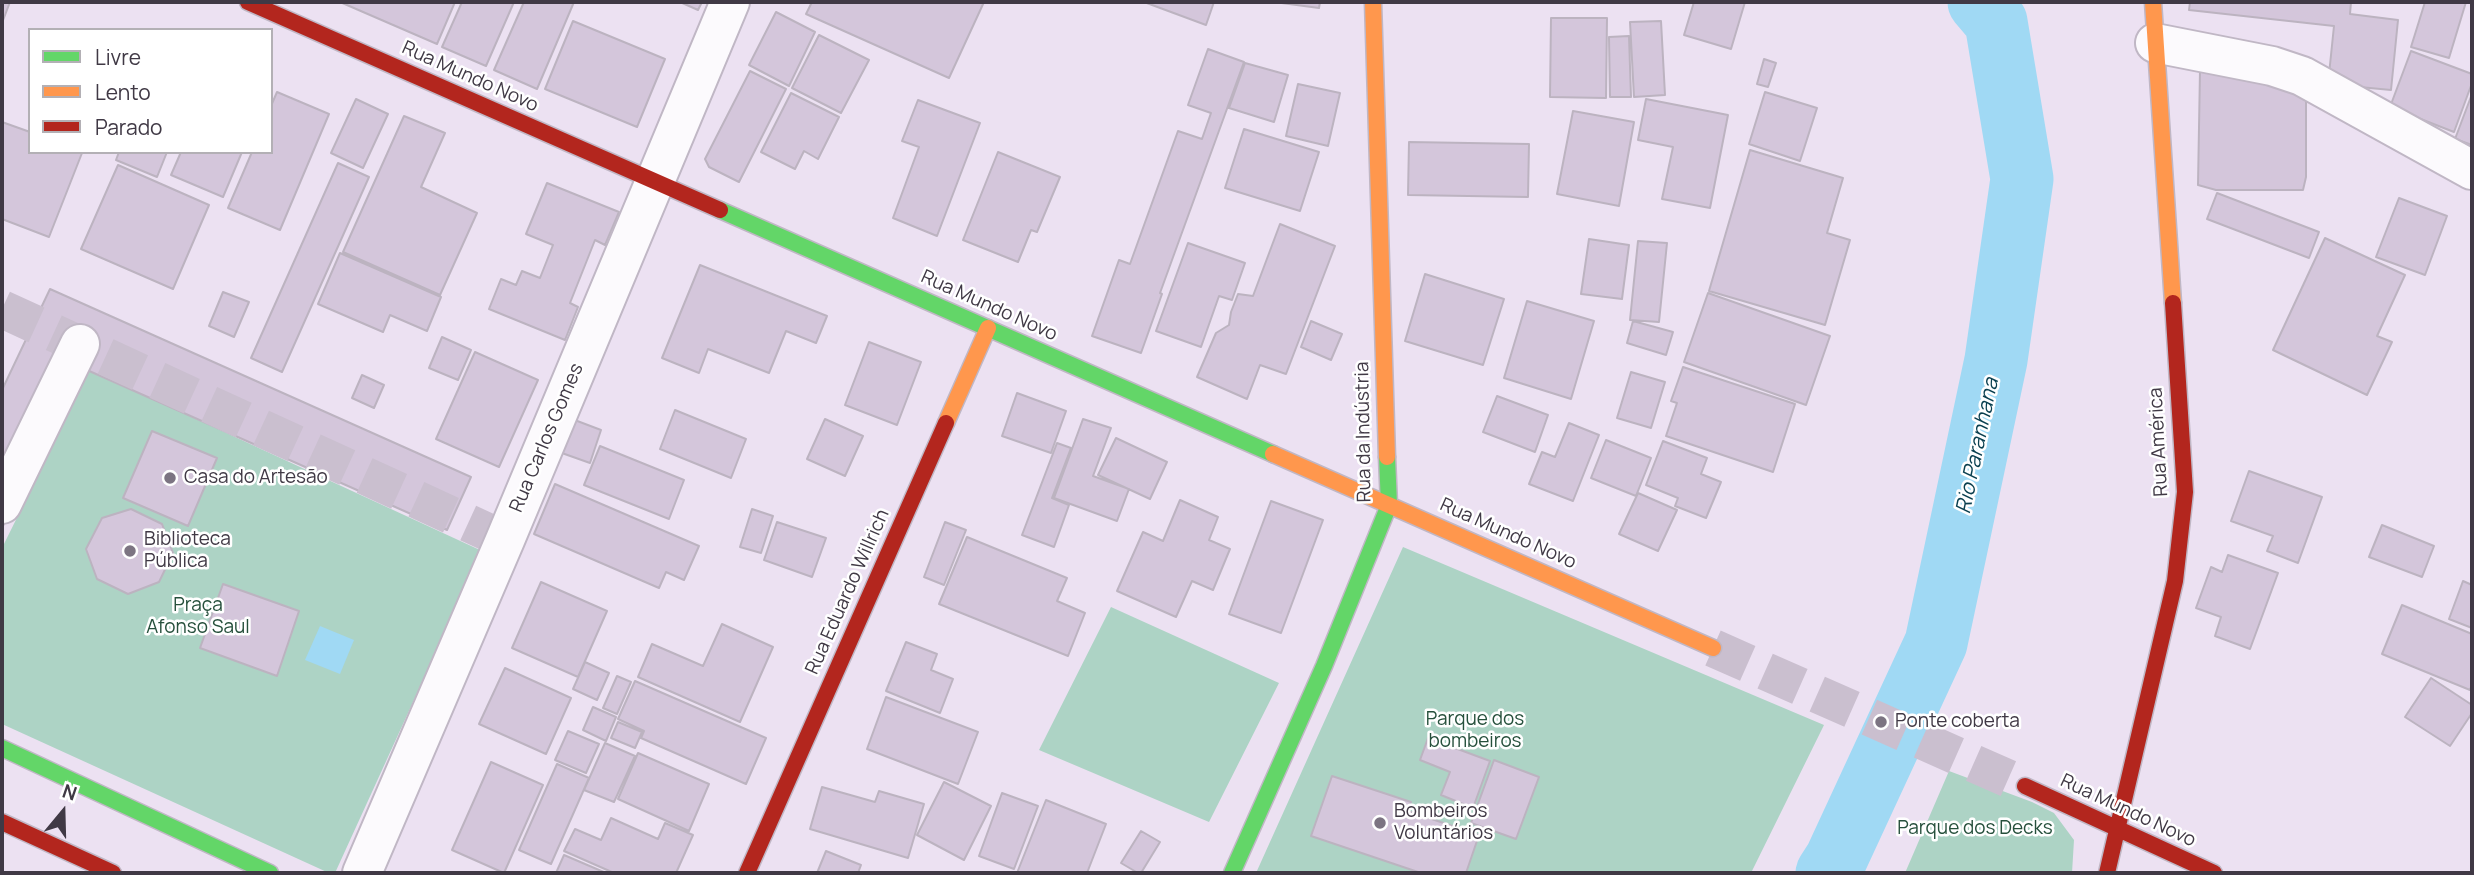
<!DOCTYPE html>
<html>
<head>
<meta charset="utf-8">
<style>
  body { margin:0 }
  #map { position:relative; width:2474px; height:875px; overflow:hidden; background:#ece1f2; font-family:Manrope,sans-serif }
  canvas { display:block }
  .frame { position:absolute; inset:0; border:4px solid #403945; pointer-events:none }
  .legend { position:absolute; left:28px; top:28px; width:245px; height:126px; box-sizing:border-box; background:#fff; border:2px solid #b3b0b5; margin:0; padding:9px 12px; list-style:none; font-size:21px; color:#403945 }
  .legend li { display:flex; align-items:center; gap:14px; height:35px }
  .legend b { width:35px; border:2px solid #b3b0b5 }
  .north { position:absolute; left:28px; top:777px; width:70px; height:70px; -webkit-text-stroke:5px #fff; paint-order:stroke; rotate:19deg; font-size:19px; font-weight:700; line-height:28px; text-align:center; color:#403945 }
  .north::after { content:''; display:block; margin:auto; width:24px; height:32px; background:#403945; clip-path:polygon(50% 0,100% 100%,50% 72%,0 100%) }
</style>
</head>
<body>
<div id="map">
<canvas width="2474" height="875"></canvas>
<div class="frame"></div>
<ul class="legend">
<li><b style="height:9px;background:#63d668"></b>Livre</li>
<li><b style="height:9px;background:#ff974d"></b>Lento</li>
<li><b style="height:9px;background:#b3261e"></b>Parado</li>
</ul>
<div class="north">N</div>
</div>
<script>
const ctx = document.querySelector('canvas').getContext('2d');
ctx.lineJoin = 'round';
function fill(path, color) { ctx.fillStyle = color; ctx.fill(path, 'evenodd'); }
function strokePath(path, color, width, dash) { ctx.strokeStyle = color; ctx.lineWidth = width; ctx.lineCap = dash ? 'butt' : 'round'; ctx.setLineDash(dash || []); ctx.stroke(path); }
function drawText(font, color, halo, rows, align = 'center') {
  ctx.font = font + ' Manrope,sans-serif'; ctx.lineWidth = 5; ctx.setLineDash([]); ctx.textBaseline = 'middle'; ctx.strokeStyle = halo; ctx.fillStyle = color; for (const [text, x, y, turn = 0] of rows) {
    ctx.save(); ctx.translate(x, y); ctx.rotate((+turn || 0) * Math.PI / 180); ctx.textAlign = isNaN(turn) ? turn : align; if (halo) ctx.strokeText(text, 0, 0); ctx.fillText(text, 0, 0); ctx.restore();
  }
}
const green = new Path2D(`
  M90 370 482 551 335 873H329L2 724V548Z
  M1403 547 1824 725 1751 873H1256Z
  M1111 607 1279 683 1209 822 1039 750Z
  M1949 771 2032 802 2054 813 2074 840 2072 873H1905Z`);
const water = new Path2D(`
  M320 626 354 640 340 674 305 660Z`);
const river = new Path2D(`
  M1827 873 1836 859 1936 643 1996 360 2022 179 1996 22 1979 2`);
const building = new Path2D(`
  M2 2H10L2 23Z
  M340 2H455L437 44Z
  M462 2H514L486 66 442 47Z
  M524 2H574L537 89 494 70Z
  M680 2H702L698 10Z
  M812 2H984L949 78 806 14Z
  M1144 2H1214L1206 25Z
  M1274 2H1320L1319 8Z
  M1694 2H1745L1731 49 1684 35Z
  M2190 2H2351L2350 14 2398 20 2391 90 2328 84 2334 26 2189 10Z
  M2425 2H2466L2449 58 2411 47Z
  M776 12 815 32 789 86 749 65Z
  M1551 18H1607L1606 98 1550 97Z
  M573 21 665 59 637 127 545 89Z
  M1661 21 1665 95 1634 97 1630 22Z
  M819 35 869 60 841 113 792 88Z
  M1629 36 1631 97H1610L1609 37Z
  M1208 49 1244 62 1160 293 1162 294 1141 353 1092 336 1119 260 1130 264 1178 131 1202 139 1211 113 1188 105Z
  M2411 51 2472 74V83L2454 132 2390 107Z
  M1764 59 1776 63 1768 87 1757 84Z
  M1245 63 1288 75 1274 122 1229 108Z
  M2200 70 2306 92V177L2303 190H2216L2198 185Z
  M750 71 786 89 739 182 709 167 705 159Z
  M1298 84 1340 93 1328 146 1286 136Z
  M277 92 329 114 280 230 228 208 252 152H271V106Z
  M1765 92 1817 108 1800 161 1749 144Z
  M791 93 839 117 818 159 804 151 795 169 761 152Z
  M2472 94V145L2455 139Z
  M356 99 388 114 363 168 331 153Z
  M1646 99 1728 115 1710 208 1662 199 1673 147 1638 140Z
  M918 100 980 123 937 236 893 218 919 147 902 141Z
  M1573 111 1634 122 1619 206 1557 194Z
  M404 116 445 133 421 187 477 213 440 295 343 252Z
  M2 122 30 132V152L82 153 49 237 2 219Z
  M1244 129 1319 152 1300 211 1225 188Z
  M1409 142 1529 144 1528 197 1408 195Z
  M1750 150 1843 178 1827 233 1850 240 1825 325 1709 291Z
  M119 152H167L157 177 116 160Z
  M181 152H242L223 197 171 175Z
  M998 152 1060 177 1037 232 1031 230 1018 262 963 240Z
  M338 163 369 177 282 372 251 358Z
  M118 165 209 205 173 289 81 249Z
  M547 183 619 212 605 245 595 240 570 303 578 307 565 340 489 309 501 279 516 285 522 271 540 278 553 245 526 234Z
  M2217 193 2319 232 2309 258 2207 219Z
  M2399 198 2447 216 2425 275 2376 257Z
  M1280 224 1335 246 1286 374 1260 365 1247 399 1197 377 1216 333 1229 325 1231 312 1238 294 1253 296Z
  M2325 238 2405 275 2377 336 2392 342 2367 395 2273 350Z
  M1589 239 1629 245 1622 299 1581 294Z
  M1638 241 1667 243 1659 322 1630 320Z
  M1188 243 1245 263 1232 300 1219 296 1201 347 1156 331Z
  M340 253 441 297 427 331 390 315 383 332 318 304Z
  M700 265 827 316 816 343 786 331 769 373 708 349 699 373 662 358Z
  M1425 274 1504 299 1483 365 1405 341Z
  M50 289 471 477 447 530 78 366 2 528V390Z
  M223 292 249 302 234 337 209 326Z
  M1708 293 1830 336 1806 405 1684 362Z
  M1527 301 1594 321 1571 399 1504 378Z
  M1311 321 1342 334 1331 360 1301 347Z
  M1633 321 1673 332 1666 355 1627 343Z
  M442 337 471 350 458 380 429 368Z
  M869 342 921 362 897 425 845 405Z
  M475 352 538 380 499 467 436 439Z
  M1683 367 1795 404 1773 472 1666 436 1677 403 1671 401Z
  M1631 372 1665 382 1651 428 1617 418Z
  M362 375 384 385 374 408 352 398Z
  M1017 393 1066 411 1051 453 1002 436Z
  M1497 396 1548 415 1535 452 1483 432Z
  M675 410 746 439 731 478 660 449Z
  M572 419 601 430 590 463 559 452Z
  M825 419 863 436 845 476 807 459Z
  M1083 419 1111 428 1093 476 1129 489 1117 521 1054 498Z
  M1569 423 1599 435 1573 501 1529 484 1542 452 1555 457Z
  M152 431 217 458 188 526 123 498Z
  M1116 438 1167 462 1150 499 1098 475Z
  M1606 440 1651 458 1636 496 1591 478Z
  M1663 441 1707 458 1701 474 1721 482 1706 518 1675 506 1678 498 1646 485Z
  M1057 443 1071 448 1052 498 1069 505 1054 547 1022 535Z
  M600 446 684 480 669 519 584 485Z
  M2249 471 2322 497 2298 563 2267 551 2273 536 2231 521Z
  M555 484 699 546 684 580 666 572 659 588 534 534Z
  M1638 493 1677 510 1658 551 1619 534Z
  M1180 500 1218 517 1209 540 1230 549 1213 590 1192 581 1176 617 1117 591 1143 532 1163 541Z
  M1271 501 1323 520 1281 633 1229 614Z
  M131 509 162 524 173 553 159 582 128 594 97 579 86 549 102 518Z
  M752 509 773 516 761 553 740 547Z
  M777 522 826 538 812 577 764 560Z
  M945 522 966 530 944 585 924 577Z
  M2382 525 2434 546 2422 577 2369 557Z
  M967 537 1067 578 1057 601 1085 613 1068 656 939 604Z
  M2228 555 2278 573 2250 649 2215 636 2221 617 2196 608 2211 567 2222 572Z
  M2463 581 2472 585V628L2449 619Z
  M541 582 607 611 578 677 512 648Z
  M223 584 299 611 277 676 200 648Z
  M2402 605 2472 634V684L2470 690 2382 654Z
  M722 624 773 647 740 722 638 677 652 644 703 666Z
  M906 642 937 654 931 670 953 679 940 713 886 691Z
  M585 662 609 673 597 700 573 689Z
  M505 668 571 698 546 754 479 724Z
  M617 676 631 682 617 714 603 708Z
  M2431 678 2472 705V713L2450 746 2405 717Z
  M635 681 766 738 746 784 641 738 644 731 618 719Z
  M886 697 978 732 958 784 867 749Z
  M593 707 616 717 606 741 583 730Z
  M618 722 642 732 635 748 611 738Z
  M568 731 599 744 586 773 555 760Z
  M1428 738 1490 761 1473 808 1441 795 1450 772 1420 760Z
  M605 743 635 756 614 802 584 790Z
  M638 753 709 784 689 831 618 799Z
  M1494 760 1539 777 1516 839 1471 823Z
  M491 762 543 785 504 873 452 850Z
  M557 764 589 778 551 864 519 850Z
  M1332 776 1411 802 1408 811 1479 835 1466 873H1421L1311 836Z
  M944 782 991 806 964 860 917 835Z
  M822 787 875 802 879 791 924 804 908 858 810 829Z
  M1002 793 1038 806 1014 869 979 856Z
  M1046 800 1106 824 1087 873H1017Z
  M611 818 658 839 665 823 693 835 676 873H614L564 851 575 829 601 840Z
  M1141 831 1160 842 1141 873H1138L1121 863Z
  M826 851 861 865 858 873H817Z
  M564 855 606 873H556Z`);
const streetTunnel = new Path2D(`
  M2 309 505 540`);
const secondaryTunnel = new Path2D(`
  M1713 648 2025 786`);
const street = new Path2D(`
  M2155 43 2272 66 2302 76 2472 170
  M2 504 80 344
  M362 873 505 540 730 2`);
const fast = new Path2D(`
  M720 210 1273 454
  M2 748 270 873
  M1232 873 1324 666 1389 505 1387 457`);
const slow = new Path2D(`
  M1373 2 1387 457
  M2153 2 2173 303
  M946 423 988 328
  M1273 454 1713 648`);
const jam = new Path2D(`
  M248 2 720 210
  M2025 786 2214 873
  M2 822 113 873
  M747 873 946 423
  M2107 873 2175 581 2185 492 2173 303`);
const markers = [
  [170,478,7,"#7c7482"],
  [130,551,7,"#7c7482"],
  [1881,722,7,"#7c7482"],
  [1380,823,7,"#7c7482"]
];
const streetNames = [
  ["Rua Mundo Novo",470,77,24],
  ["Rua Mundo Novo",989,306,24],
  ["Rua da Indústria",1364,432,-91],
  ["Rua Carlos Gomes",547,438,-67],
  ["Rua América",2159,442,-93],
  ["Rua Mundo Novo",1508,534,24],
  ["Rua Eduardo Willrich",848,592,-66],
  ["Rua Mundo Novo",2128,811,25]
];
const poiNames = [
  ["Casa do Artesão",184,478],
  ["Biblioteca",144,540],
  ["Pública",144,562],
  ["Ponte coberta",1895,722],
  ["Bombeiros",1394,812],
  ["Voluntários",1394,834]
];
const parkNames = [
  ["Praça",198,606],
  ["Afonso Saul",198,628],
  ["Parque dos",1475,720],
  ["bombeiros",1475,742],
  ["Parque dos Decks",1975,829]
];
const waterNames = [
  ["Rio Paranhana",1978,446,-78]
];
fill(green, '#add3c5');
fill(water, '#a0d9f4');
strokePath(river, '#a0d9f4', 63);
fill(building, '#d4c6db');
strokePath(building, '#bcb3c0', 2);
strokePath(streetTunnel, '#cabfcf', 38, [38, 19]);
strokePath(secondaryTunnel, '#cabfcf', 38, [38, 19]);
strokePath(street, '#c0b7c5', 42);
strokePath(fast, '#c0b7c5', 19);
strokePath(slow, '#c0b7c5', 19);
strokePath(jam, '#c0b7c5', 19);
strokePath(street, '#fcfafd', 38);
strokePath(fast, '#63d668', 16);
strokePath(slow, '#ff974d', 16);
strokePath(jam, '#b3261e', 16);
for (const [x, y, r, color] of markers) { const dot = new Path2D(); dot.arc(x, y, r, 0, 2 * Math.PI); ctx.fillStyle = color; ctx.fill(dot); strokePath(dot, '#fff', 2.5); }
drawText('19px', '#403945', '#fff', streetNames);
drawText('19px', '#403945', '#fff', poiNames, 'left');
drawText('19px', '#26503c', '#fff', parkNames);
drawText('italic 21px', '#093f4f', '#fff', waterNames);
</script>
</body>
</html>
